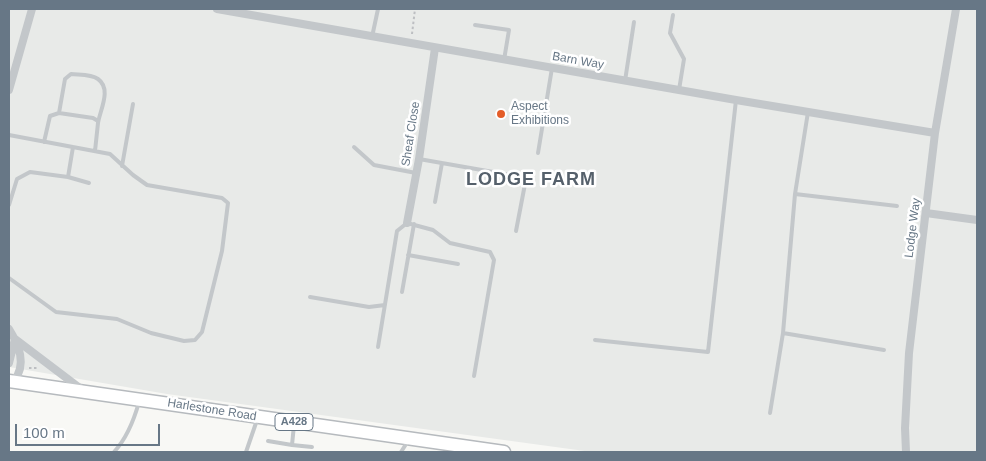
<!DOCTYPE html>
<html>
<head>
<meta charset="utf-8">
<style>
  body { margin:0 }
  #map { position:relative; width:986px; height:461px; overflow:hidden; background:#f8f8f5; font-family:Helvetica,sans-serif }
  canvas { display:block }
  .frame { position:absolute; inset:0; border:10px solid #677786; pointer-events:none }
  .scale { position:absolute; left:15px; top:424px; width:145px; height:22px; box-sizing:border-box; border:2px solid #677786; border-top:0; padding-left:6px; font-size:15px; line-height:18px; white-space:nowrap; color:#677786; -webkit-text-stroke:4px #fff; paint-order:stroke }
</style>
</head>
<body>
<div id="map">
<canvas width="986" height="461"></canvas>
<div class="frame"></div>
<div class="scale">100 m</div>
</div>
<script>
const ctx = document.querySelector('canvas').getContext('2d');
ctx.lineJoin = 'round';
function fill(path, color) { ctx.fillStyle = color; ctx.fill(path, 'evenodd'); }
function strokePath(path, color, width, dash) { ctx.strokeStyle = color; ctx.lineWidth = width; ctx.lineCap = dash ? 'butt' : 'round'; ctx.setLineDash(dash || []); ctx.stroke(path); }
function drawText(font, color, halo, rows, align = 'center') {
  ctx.font = font + ' Helvetica,sans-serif'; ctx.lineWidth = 5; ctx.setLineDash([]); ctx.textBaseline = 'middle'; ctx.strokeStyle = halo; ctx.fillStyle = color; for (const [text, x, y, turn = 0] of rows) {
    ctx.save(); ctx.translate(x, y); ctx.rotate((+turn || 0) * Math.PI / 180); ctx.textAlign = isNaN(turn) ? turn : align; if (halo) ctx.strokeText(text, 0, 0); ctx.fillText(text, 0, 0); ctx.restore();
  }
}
const built = new Path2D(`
  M9 9H977V452H592L167 394 9 367Z`);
const path = new Path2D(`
  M412 34 415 9
  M29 368H39`);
const lane = new Path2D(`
  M673 15 670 33 684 59 679 90
  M475 25 509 30 504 60
  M372 37 378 9
  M625 81 634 22
  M808 112 795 194 783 333 884 350
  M59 113 93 118 98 121
  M9 135 110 154 133 175 147 185 222 198 228 203 222 251 202 332 195 340 184 341 151 333 117 319 56 312 9 278
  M44 142 50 116 59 113 65 79 71 74C80 75 91 74 98 79 112 89 100 110 98 123 97 132 96 142 95 151
  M354 147 374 165 416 173
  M538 153 552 68
  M419 159 516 176 525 184 516 231
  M122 166 133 104
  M68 177 89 183
  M795 194 897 206
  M435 202 442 163
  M9 205 17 179 30 172 68 177 73 147
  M408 255 458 264
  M402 292 414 224
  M310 297 369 307 385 305
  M595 340 708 352 736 100
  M378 347 397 231 407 223 433 230 450 243 490 252 494 260 474 376
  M770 413 783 333
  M294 425 292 445 312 447
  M268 441 292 445
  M114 452C127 438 134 420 139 402
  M246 452 257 420
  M401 452 408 441`);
const street = new Path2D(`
  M217 9 736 100 935 133
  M9 90 32 9
  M926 213 977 220
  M407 223 419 159 435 48
  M9 329C19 345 27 364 14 381
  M15 339 81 389
  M9 363 15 339
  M906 452 905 428 909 353 935 133 956 9`);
const primary = new Path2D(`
  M9 381 504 452`);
const markers = [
  [501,114,5,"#e45d28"]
];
const shields = [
  [294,422,38]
];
const shieldNames = [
  ["A428",294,422]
];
const streetNames = [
  ["Barn Way",578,61,10],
  ["Sheaf Close",411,134,-81],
  ["Lodge Way",913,228,-83],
  ["Harlestone Road",212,410,9]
];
const poiNames = [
  ["Aspect",511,107],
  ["Exhibitions",511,121]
];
const districtNames = [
  ["LODGE FARM",531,180]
];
fill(built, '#e8eae8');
strokePath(primary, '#b6babe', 15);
strokePath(path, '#bdbfc2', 2, [2.5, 2.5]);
strokePath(lane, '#c3c7ca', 4);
strokePath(street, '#c3c7ca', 8);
strokePath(primary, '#fff', 12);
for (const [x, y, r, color] of markers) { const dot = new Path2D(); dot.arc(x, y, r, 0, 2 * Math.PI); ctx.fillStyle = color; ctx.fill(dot); strokePath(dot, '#fff', 2); }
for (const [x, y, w] of shields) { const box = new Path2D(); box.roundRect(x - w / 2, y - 8.5, w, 17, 4); ctx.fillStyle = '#fff'; ctx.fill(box); strokePath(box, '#677786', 1); }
drawText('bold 11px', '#677786', null, shieldNames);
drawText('12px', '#677786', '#fff', streetNames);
drawText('12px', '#677786', '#fff', poiNames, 'left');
ctx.letterSpacing = '1px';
drawText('bold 18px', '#55606b', '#fff', districtNames);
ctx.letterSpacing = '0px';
</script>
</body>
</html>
